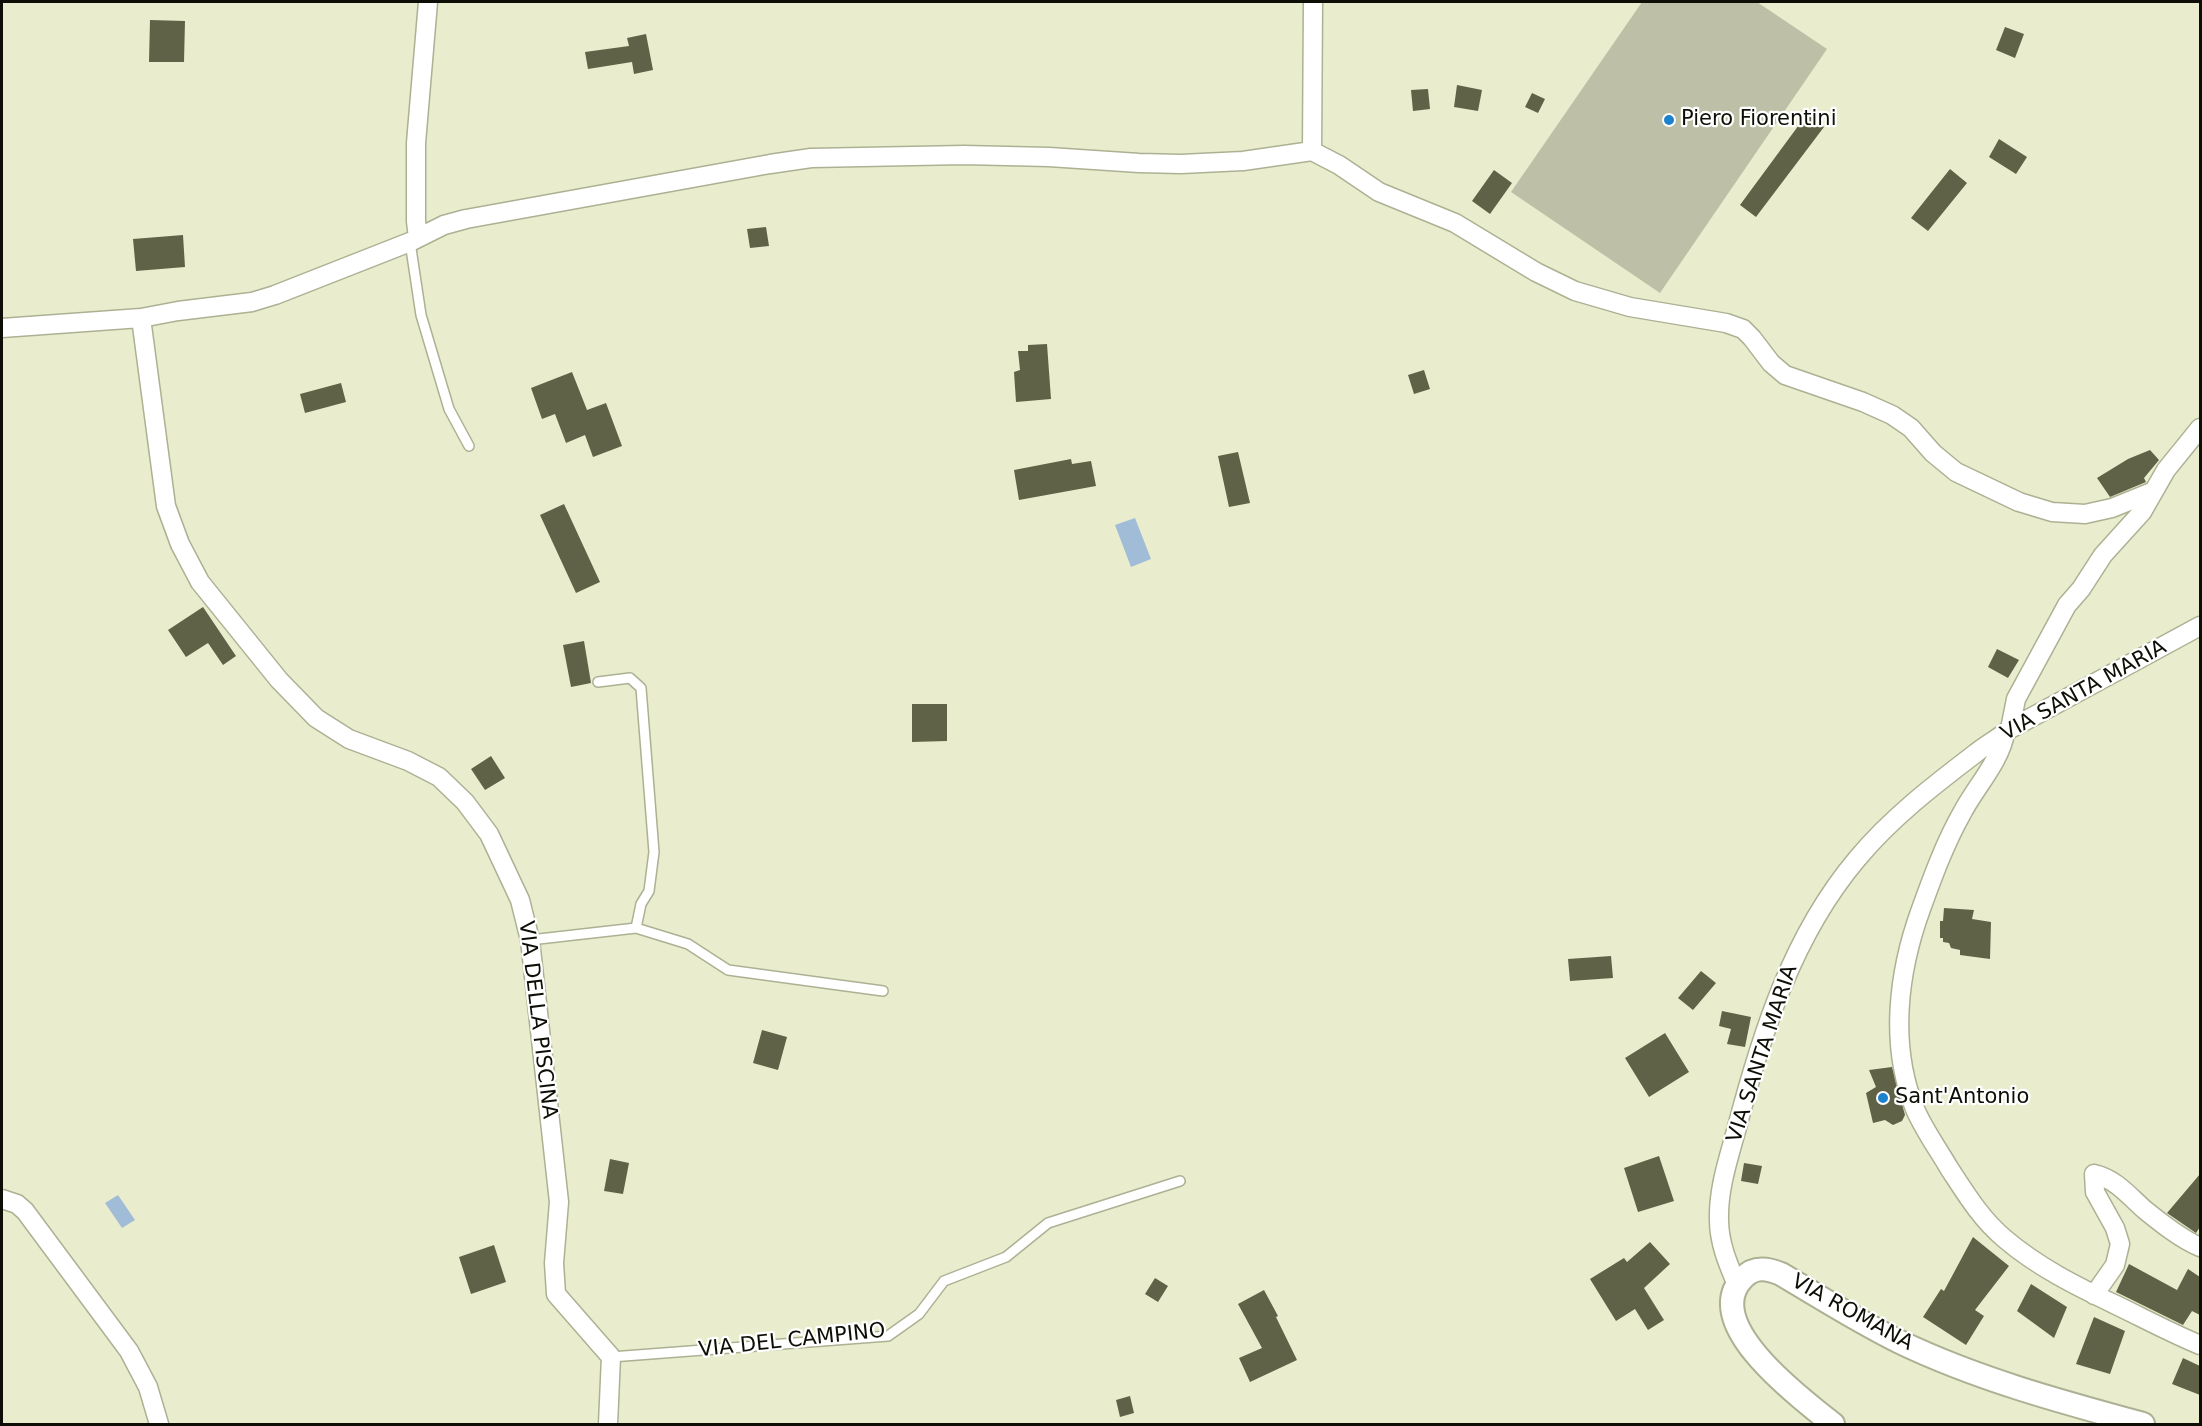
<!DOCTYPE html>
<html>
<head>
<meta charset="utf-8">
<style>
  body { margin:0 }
  #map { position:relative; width:2202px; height:1426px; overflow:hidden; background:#e9edce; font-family:"DejaVu Sans",sans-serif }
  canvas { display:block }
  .frame { position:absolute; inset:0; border:3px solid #0d0e05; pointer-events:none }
</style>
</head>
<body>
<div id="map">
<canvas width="2202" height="1426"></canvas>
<div class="frame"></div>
</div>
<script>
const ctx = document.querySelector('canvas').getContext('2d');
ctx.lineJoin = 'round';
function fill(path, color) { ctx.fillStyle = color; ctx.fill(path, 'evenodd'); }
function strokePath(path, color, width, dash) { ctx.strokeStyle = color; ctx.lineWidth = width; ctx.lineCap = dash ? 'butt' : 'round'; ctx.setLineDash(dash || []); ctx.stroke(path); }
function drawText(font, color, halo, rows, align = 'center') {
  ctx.font = font + ' "DejaVu Sans",sans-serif'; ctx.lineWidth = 4.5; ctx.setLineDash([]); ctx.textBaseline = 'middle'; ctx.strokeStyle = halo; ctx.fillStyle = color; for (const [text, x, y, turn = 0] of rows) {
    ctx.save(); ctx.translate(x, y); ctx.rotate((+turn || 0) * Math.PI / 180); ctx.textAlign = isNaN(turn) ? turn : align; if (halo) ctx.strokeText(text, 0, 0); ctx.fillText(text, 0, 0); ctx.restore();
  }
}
const green = new Path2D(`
  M1642 2H1757L1827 49 1660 293 1511 192Z`);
const water = new Path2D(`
  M1135 518 1151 559 1131 567 1115 525Z
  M118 1195 135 1220 122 1228 105 1203Z`);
const building = new Path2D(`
  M150 20 185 21 184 62H149Z
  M2005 27 2024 34 2015 58 1996 50Z
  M646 34 653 70 634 74 632 62 588 69 585 52 629 46 627 38Z
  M1457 85 1482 90 1478 111 1454 107Z
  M1428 89 1430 109 1413 111 1411 90Z
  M1532 93 1545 99 1538 113 1525 107Z
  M1807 114 1824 127 1756 217 1740 205Z
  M1999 139 2027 157 2016 174 1989 157Z
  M1950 169 1967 183 1928 231 1911 218Z
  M1494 170 1512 183 1490 214 1472 201Z
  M766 227 769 246 750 248 747 229Z
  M183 235 185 267 136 271 133 239Z
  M1047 344 1051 399 1016 402 1014 372 1020 370 1018 351H1028V345Z
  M1424 370 1430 389 1414 394 1408 375Z
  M572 372 587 410 606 403 622 446 593 457 585 435 566 443 555 414 542 419 531 388Z
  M341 383 346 402 305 413 300 394Z
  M2150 450 2159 460 2144 478 2146 482 2110 497 2097 478 2128 459Z
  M1238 452 1250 503 1229 507 1218 456Z
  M1071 459 1072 464 1091 461 1096 486 1019 500 1014 470Z
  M564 504 600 582 576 593 540 515Z
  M203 607 236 656 223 665 208 643 186 657 168 630Z
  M584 641 591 683 571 687 563 645Z
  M1997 649 2019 660 2008 678 1988 667Z
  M912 704H947V741L912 742Z
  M491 756 505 778 485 790 471 769Z
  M1944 908 1974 910 1972 919 1991 922 1990 959 1960 955V950L1951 948 1949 943 1943 942V938H1940V921H1943Z
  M1611 956 1613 978 1570 981 1568 959Z
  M1701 971 1716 983 1693 1010 1678 998Z
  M1722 1011 1751 1017 1745 1047 1727 1044 1731 1029 1719 1026Z
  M762 1030 787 1037 778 1070 753 1063Z
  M1665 1033 1689 1072 1649 1097 1625 1058Z
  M1892 1067 1905 1115 1902 1121 1893 1125 1885 1120 1873 1123 1866 1093 1876 1087 1869 1070Z
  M1659 1156 1674 1201 1638 1212 1624 1168Z
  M610 1159 629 1163 623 1194 604 1191Z
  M1744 1163 1762 1166 1758 1184 1741 1181Z
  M2200 1174V1227L2196 1233 2167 1213Z
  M1973 1237 2009 1266 1975 1310 1984 1316 1966 1345 1923 1317 1941 1289 1944 1291Z
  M1650 1242 1670 1264 1644 1288 1664 1320 1648 1330 1635 1309 1616 1321 1590 1279 1624 1258 1627 1262Z
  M494 1245 506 1282 471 1294 459 1257Z
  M2129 1264 2177 1290 2188 1269 2200 1277V1315L2192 1311 2183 1325 2116 1292Z
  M1155 1278 1168 1286 1158 1302 1145 1294Z
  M2031 1284 2067 1307 2054 1338 2017 1311Z
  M1264 1290 1278 1316 1276 1317 1297 1360 1250 1382 1239 1358 1262 1348 1238 1304Z
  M2094 1317 2125 1331 2110 1374 2076 1364Z
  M2183 1358 2200 1366V1395L2172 1384Z
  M1130 1396 1134 1413 1120 1417 1116 1400Z`);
const service = new Path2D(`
  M410 242 421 315 449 409 469 446
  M598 682 630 678 641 688 654 852 649 891 641 904 636 928
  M530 940 636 928 688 944 728 970 883 991
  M611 1357 888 1336 919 1314 944 1281 1006 1257 1048 1223 1180 1181`);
const minor = new Path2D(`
  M1312 151 1313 2
  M418 238 416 221V143L428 2
  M141 318 166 506 180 544 200 582 279 680 316 718 349 739 408 761 439 777 465 802 489 834 520 900 530 940 559 1202 554 1263 556 1294 611 1357 608 1424
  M2 328 141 318 178 311 252 302 275 295 410 242 444 225 466 219 770 164 811 158 964 155 1049 157 1139 163 1181 164 1243 161 1312 151 1339 165 1379 192 1455 223 1536 272 1575 291 1630 307 1726 323 1743 329 1752 338 1771 363 1785 375 1863 402 1892 415 1911 428 1933 453 1956 472 2019 502 2052 512 2085 514 2112 508 2154 491
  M2010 729 2016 699 2067 605 2081 589 2103 555 2142 512 2166 470 2200 428
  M2005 733C2001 760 1975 788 1962 813 1945 843 1933 876 1921 909 1898 972 1889 1045 1915 1109 1924 1130 1938 1149 1949 1168 1966 1194 1981 1219 2005 1239 2038 1267 2076 1286 2114 1304 2143 1318 2171 1333 2200 1345
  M2 1199 17 1204 25 1211 129 1351 148 1387 159 1424
  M1737 1285C1728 1264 1719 1243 1719 1220 1718 1190 1728 1160 1736 1131 1761 1035 1792 936 1857 859 1891 818 1934 785 1976 753 1987 744 1999 738 2010 729L2200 626
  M2094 1295 2115 1265 2120 1244 2115 1228 2095 1192 2094 1174C2116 1179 2129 1196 2145 1210 2161 1223 2181 1239 2200 1247`);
const tertiary = new Path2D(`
  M1833 1424C1803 1400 1698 1323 1743 1278 1754 1266 1767 1268 1781 1274 1820 1297 1859 1322 1900 1342 1977 1379 2062 1402 2143 1424`);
const markers = [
  [1669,120,6,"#1d82cd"],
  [1883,1098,6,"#1d82cd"]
];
const poiNames = [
  ["Piero Fiorentini",1681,120],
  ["Sant'Antonio",1895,1098]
];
const streetNames = [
  ["VIA SANTA MARIA",2084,691,-29],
  ["VIA DELLA PISCINA",537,1020,83],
  ["VIA SANTA MARIA",1763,1054,-72],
  ["VIA ROMANA",1852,1313,29],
  ["VIA DEL CAMPINO",792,1341,-6]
];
fill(green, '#bdc0a6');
fill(water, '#a1bcd6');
fill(building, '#5f6247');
strokePath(service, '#adb193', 12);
strokePath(minor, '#adb193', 21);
strokePath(tertiary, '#adb193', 26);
strokePath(service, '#fff', 9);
strokePath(minor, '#fff', 18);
strokePath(tertiary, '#fff', 22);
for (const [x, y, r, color] of markers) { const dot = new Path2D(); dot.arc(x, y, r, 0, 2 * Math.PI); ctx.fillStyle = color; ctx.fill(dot); strokePath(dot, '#fff', 2); }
drawText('21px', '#0d0e05', '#fff', poiNames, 'left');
drawText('21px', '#0d0e05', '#fff', streetNames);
</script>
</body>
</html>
